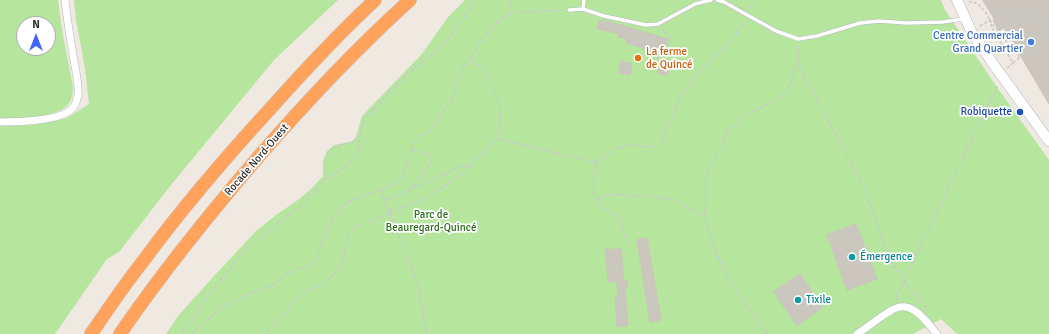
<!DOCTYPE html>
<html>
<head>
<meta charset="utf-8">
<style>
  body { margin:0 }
  #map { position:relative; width:1049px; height:334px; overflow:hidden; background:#efe9e1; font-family:Signika,sans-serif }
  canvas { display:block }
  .north { position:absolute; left:16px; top:16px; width:40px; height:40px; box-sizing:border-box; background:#fff; border:1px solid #ababab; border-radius:50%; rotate:0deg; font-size:11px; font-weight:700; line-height:16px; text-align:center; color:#2e2e2e }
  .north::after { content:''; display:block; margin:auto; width:14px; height:18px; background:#4264fb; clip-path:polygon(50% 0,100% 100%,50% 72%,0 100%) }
</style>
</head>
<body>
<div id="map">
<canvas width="1049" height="334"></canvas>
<div class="north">N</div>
</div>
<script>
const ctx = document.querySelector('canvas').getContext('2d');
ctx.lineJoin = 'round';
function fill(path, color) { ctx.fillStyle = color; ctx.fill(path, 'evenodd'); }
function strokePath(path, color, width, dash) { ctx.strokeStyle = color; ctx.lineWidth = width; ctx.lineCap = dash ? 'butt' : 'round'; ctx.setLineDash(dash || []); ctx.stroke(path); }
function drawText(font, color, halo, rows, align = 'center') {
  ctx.font = font + ' Signika,sans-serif'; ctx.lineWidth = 3.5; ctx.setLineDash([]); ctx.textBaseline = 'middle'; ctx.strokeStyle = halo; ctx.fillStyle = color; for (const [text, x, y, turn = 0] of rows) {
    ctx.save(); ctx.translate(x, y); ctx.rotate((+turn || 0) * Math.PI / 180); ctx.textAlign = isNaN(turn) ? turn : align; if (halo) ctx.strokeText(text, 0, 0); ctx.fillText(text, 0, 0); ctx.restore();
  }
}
const green = new Path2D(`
  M0 0H58L62 30 73 87C73 93 72 100 68 105 55 118 17 119 0 119ZM24 24H48V48H24Z
  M74 0H338L274 60 171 185 119 252 107 259 55 334H0V125L13 126 35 124 67 118 89 104 85 68 76 20Z
  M465 0H941L945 10 994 83 1049 160V334H957L941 319 913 334H166L178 316 214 276 256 231 276 215 298 200 313 187 323 176V161L327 151 334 145 351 142 356 137 362 116 421 55 449 16Z`);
const building = new Path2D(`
  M983 0H1049V104L1004 28 999 31 993 20 994 19Z
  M603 20 668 39 663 54 626 43 627 39 618 37 619 34 597 29 599 21H602Z
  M661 59 671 62 667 76 658 73Z
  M621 61 632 64 630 75 619 73Z
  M856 224 877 279 847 290 827 235Z
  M647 238 661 320 650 322 637 240Z
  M621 249 624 281H627V288L625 289 628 326 617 327 615 298H618L617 282H608L605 250Z
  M800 274 823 307 797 326 774 292Z`);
const path = new Path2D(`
  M969 2C978 0 987 13 990 21
  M748 8 754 0
  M509 14V6L512 0
  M980 26 999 15
  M656 58 665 56 671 36 664 32 662 29
  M797 63 863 185 891 262 905 283 927 310
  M1013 63 1027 52 1029 46 1037 41 1045 25 1036 11 1023 9 1012 11 1011 18 1025 42 1029 46
  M1007 68 1013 63 992 28 990 21 1020 58
  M498 139 595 162 605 157 612 150 628 145 651 147 662 142 680 96 696 75 731 41 745 22
  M412 150 430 154 432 159 431 162 416 181 413 188
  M595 162 593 193 602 206 620 219 626 243
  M326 180C325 172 324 158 329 151 333 146 352 142 359 140
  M381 190 418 285 427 334
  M598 200 603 196 612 195 620 194 632 196 650 195 659 198 672 199 683 205 705 216
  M385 201 462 166 472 165
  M897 300 896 295 905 283 906 275 916 256 955 174 997 87V86
  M183 334 215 287 248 246 261 239 278 222 301 206 326 180 352 161C363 148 356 129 367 116 370 113 374 110 376 107 390 92 404 77 419 64 425 59 431 56 436 51 452 36 464 18 476 0
  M192 334 206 321 221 308 248 294 273 285 286 274 296 269 309 266 312 264 315 261 319 253 323 240 332 219 344 204 367 194 388 187 399 180 404 174 412 150 416 140 419 136 422 134 428 133 448 106 452 100 460 72 465 63 470 59 483 38 494 25 509 14 522 12 563 10
  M263 334C267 331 271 328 274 324 284 315 291 303 301 295 313 286 328 283 337 271 346 258 344 241 353 228L423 199 453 180 465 171 491 144 497 139 501 122 499 103 496 95 487 76 479 66 470 59
  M767 334 729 282 725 274 707 227 705 216 706 177 728 131 739 121 752 112 771 102 783 94 792 81 797 63 799 61 798 46`);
const lane = new Path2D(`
  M717 0 724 2 776 31 798 39 817 36 860 23 879 21 907 23 943 22 963 19
  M583 9 584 0
  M569 10 583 9 604 16 646 25 658 24 695 4 711 0`);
const street = new Path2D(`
  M0 122C17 122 60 121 72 109 76 105 77 100 78 95 79 82 75 68 73 55 70 37 67 18 65 0
  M857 334C867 328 890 308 900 307 905 306 911 308 915 311 924 317 930 326 937 334`);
const secondary = new Path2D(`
  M957 0 972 33 994 65 1049 141`);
const highway = new Path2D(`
  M91 334C108 309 125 284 144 260 183 207 226 157 270 109 304 71 338 34 375 0
  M120 334C163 271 211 212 260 155 307 101 357 48 410 0`);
const markers = [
  [1031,42,4,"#3f7fe0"],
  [638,58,4,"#e8710a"],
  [1020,112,4,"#1a4fb4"],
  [852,257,4,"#0f9aa8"],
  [798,300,4,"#0f9aa8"]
];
const shopNames = [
  ["Centre Commercial",1023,36],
  ["Grand Quartier",1023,49]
];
const foodNames = [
  ["La ferme",646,52],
  ["de Quincé",646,65]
];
const transitNames = [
  ["Robiquette",1012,112]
];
const streetNames = [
  ["Rocade Nord-Ouest",257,160,-49]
];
const parkNames = [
  ["Parc de",431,215],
  ["Beauregard-Quincé",431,228]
];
const cultureNames = [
  ["Émergence",860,257],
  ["Tixile",806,300]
];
fill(green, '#b6e59e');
fill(building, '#cbc7bf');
strokePath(building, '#cbc5ba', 1);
strokePath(lane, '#b4b7c1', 4.5);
strokePath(street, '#b4b7c1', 8);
strokePath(secondary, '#b4b7c1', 11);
strokePath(highway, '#c9c9c9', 14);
strokePath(path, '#c9c9c9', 1.5, [3, 2]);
strokePath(lane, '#fff', 3.5);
strokePath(street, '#fff', 7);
strokePath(secondary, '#fff', 10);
strokePath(highway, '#ffa35c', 13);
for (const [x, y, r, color] of markers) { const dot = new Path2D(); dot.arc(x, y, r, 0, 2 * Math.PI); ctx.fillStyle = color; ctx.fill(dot); strokePath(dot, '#fff', 1.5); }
drawText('11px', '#366cbe', '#fff', shopNames, 'right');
drawText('11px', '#c56008', '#fff', foodNames, 'left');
drawText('11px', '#164399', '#fff', transitNames, 'right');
drawText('11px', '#2e2e2e', '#fff', streetNames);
drawText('11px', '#2c6e1b', '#fff', parkNames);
drawText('11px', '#0d838f', '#fff', cultureNames, 'left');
</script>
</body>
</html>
